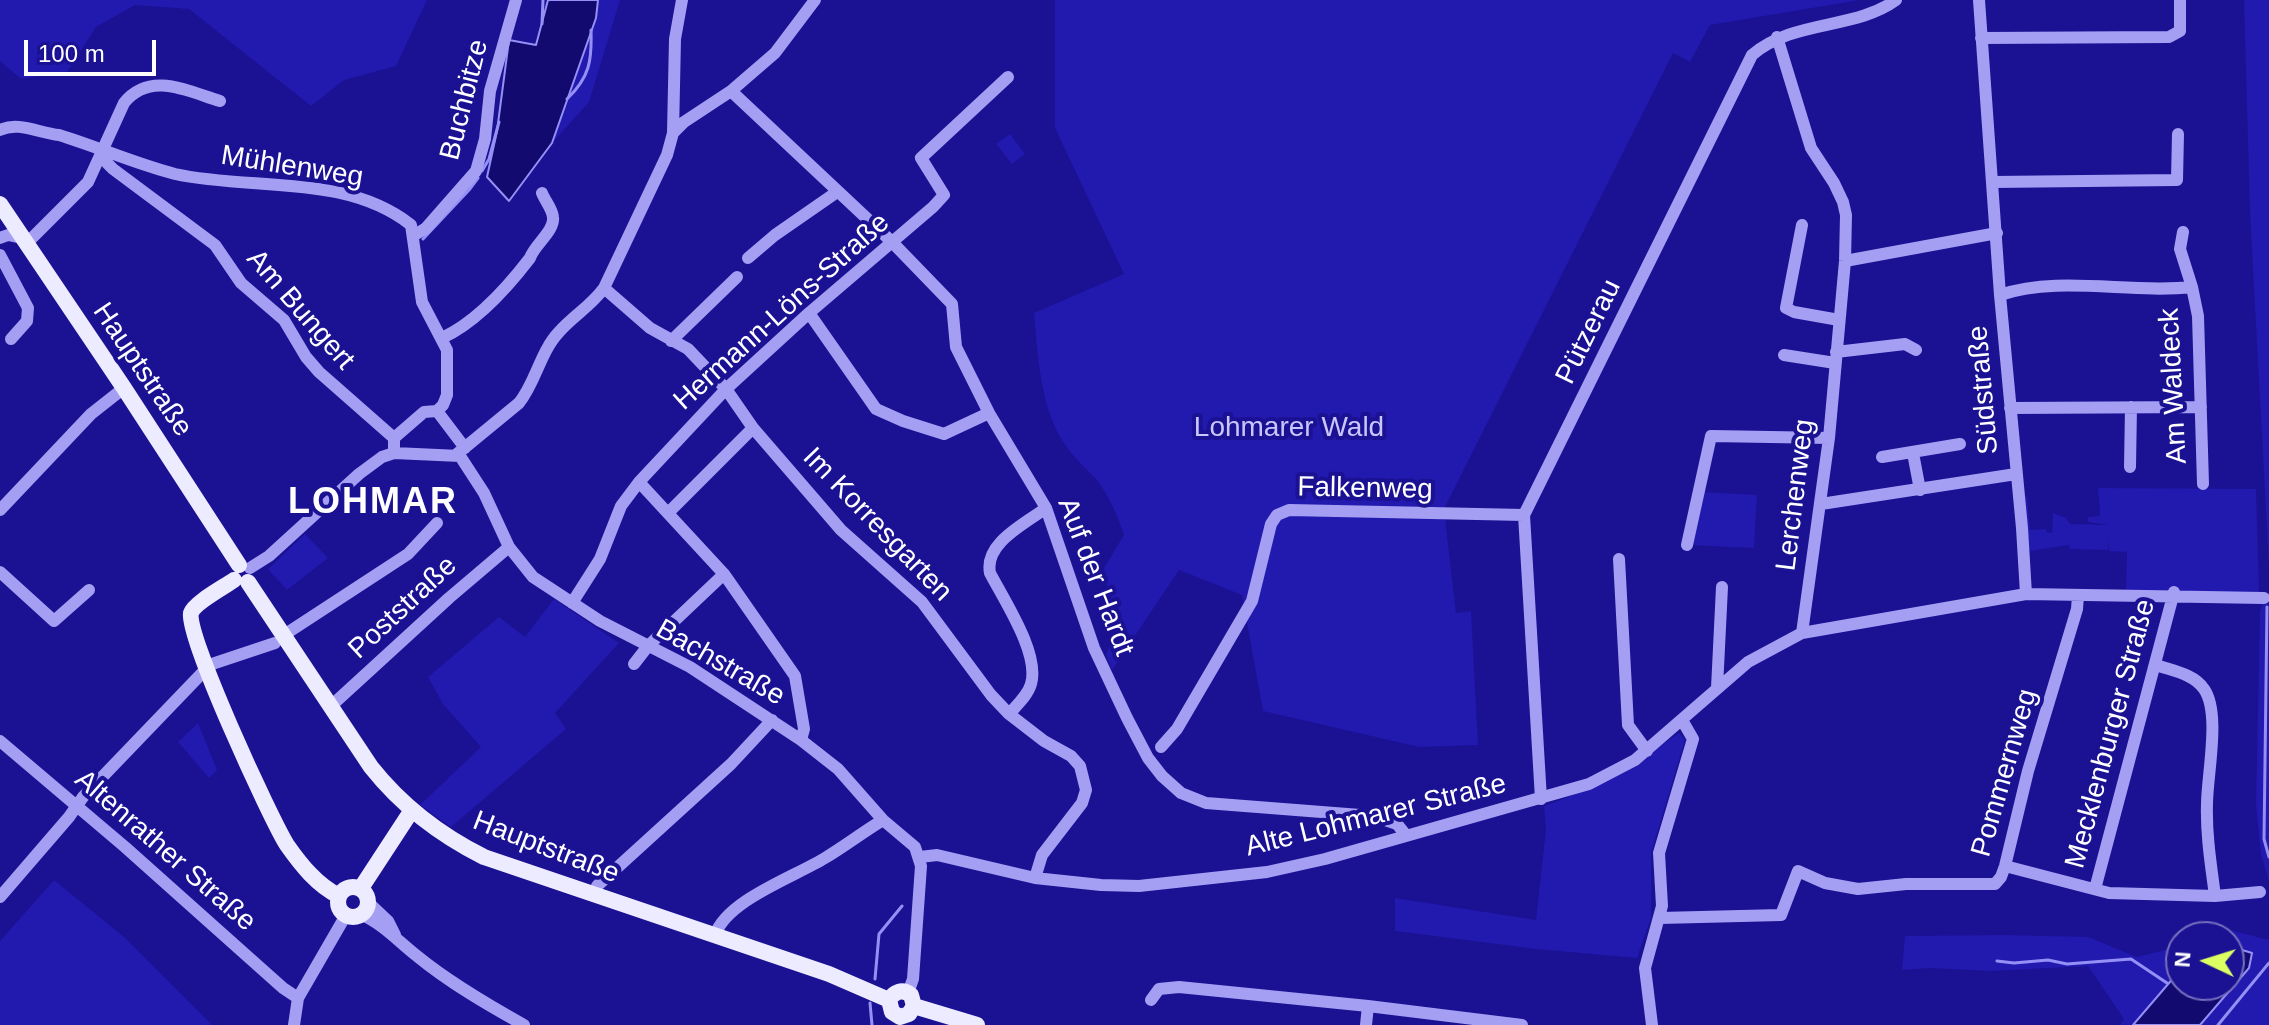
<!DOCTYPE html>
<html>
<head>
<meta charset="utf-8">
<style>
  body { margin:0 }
  #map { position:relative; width:2269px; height:1025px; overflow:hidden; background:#1b1193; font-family:Helvetica,sans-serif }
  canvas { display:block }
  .north { position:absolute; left:2165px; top:921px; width:80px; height:80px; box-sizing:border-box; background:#1b1193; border:2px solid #7670be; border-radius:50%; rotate:274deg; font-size:22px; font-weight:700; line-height:32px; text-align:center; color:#fff }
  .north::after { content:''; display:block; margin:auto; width:28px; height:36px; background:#dcff61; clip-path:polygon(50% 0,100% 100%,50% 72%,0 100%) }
  .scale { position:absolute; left:24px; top:40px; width:132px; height:36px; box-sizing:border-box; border:4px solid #fff; border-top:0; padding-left:10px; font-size:24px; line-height:28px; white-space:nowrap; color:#fff; -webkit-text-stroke:6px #1b1193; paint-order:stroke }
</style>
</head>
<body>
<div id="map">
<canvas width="2269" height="1025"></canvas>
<div class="north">N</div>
<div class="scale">100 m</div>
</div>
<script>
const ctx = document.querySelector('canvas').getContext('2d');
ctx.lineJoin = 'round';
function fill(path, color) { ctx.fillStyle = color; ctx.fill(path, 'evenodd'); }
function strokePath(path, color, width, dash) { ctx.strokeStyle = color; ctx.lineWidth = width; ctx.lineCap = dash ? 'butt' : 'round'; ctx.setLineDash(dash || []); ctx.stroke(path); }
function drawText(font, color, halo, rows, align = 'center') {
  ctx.font = font + ' Helvetica,sans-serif'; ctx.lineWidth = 8; ctx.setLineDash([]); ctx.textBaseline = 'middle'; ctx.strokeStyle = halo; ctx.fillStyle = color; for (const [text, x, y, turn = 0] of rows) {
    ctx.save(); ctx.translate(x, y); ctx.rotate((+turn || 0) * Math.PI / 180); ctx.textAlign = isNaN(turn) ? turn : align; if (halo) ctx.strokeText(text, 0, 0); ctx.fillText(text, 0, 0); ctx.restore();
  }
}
const green = new Path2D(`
  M0 0H427L396 66 344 80 311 106 189 9 135 5 96 27 67 72 21 79 0 61Z
  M598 0H620L589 102 552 143 596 18Z
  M1055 0H1860L1710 25 1690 62 1673 53 1444 509 1456 613 1471 611 1478 745 1419 747 1263 711 1242 595 1179 570 1112 670 1106 655 1115 632 1104 568 1124 535C1117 514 1109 496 1096 479 1086 468 1074 458 1066 446 1040 410 1038 356 1034 313L1124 274 1055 128Z
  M2244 0H2269V567L2250 213Z
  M1010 134 1025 154 1012 164 996 144Z
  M2098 488 2256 489 2259 594 2126 591 2127 552 2109 551V539L2108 550 2070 549 2069 545 2029 551 2025 496 2027 497 2030 530 2046 529V532L2052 533 2053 513 2066 518 2070 524 2109 525 2088 522V517L2100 516Z
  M1702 492 1757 495 1754 548 1690 545Z
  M305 534 328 558 287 590 268 569Z
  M2269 593V882L2261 854 2256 805 2260 612 2264 598Z
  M554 599 619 643 555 713 566 729 451 827 420 805 481 747 443 704 428 677 499 617 525 637Z
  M198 723 217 770 209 778 178 742Z
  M1679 733 1685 740 1651 853V918L1637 958 1536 949 1395 931V898L1536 920 1546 829 1544 806C1593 789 1637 764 1679 733Z
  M54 880 124 937 212 1025H0V941Z
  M2230 930 2269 940V1025H2200L2249 968 2252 953 2229 946V937H2209Z
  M2005 935 2088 937 2137 957 2181 946V969L2133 1025H2120L2124 1019 2088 966 1991 971 1930 968 1902 970 1905 936Z`);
const water = new Path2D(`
  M548 0H598L596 18 552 143 509 201 487 177 497 131 509 40 536 45Z
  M2229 946 2252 953 2249 968 2200 1025H2133L2181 969V985H2229Z`);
const stream = new Path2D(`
  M542 24 543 0
  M567 99C590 77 592 60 591 30
  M482 171 489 159 499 122
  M423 239 469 190 478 178
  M2267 607 2264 839 2269 857
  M1997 961 2014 963 2048 960 2067 964 2131 959 2167 983
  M875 979 879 934 902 906
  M870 1003 872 1025
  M2218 1025 2269 963`);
const minor = new Path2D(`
  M1979 0 2000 295 2022 528 2026 594
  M1777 37 1811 148 1834 183 1843 202 1846 215 1845 261 1829 438 1802 633
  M1981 38 2169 37 2180 31V0
  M731 91 892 242 952 304 956 347 989 413 1046 508 1094 648 1127 718 1148 758 1162 776 1181 793 1206 803 1373 816 1397 824 1405 834
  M0 130C18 121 39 133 59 135 98 147 136 164 175 174 252 191 345 173 411 225L422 302 447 350V395L443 405 437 411 424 412 394 438V453
  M673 133 684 122 731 91 775 53 815 0
  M104 150 107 163 113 169 215 245 241 283 284 320 306 357 319 372 394 438
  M1993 182 2177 180 2178 134
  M1802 225 1786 308 1794 312 1839 320
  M2183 232 2180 249 2192 287
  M413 236 426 228 476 171 485 139 490 91 516 0
  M0 238 8 235 22 238
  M26 244 88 182 124 103C150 71 187 91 220 101
  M0 255 28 308 27 321 11 339
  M748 258 775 235 837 192
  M1845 261 1997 233
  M604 288 650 328 688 349 726 389 753 428 841 530 922 602 991 695 1009 714 1044 741 1071 756 1080 766 1086 790 1082 803 1042 855 1035 878
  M2000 295C2060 275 2129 294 2192 287L2198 316 2203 484
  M809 313 876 409 903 421 944 434 989 413
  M442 338C477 322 507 288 530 258 534 245 555 231 553 217 552 208 545 201 542 193
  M671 341 737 277
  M1836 352 1905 344 1916 350
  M1784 355 1835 363
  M2010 408 2201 407
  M437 411 465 448
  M1913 453 1920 490
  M457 454 519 403C536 382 540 352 559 332 573 316 591 306 604 288L667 155 673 133 675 39 682 0
  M1882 457 1960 444
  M2130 467 2131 407
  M639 482 724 574 795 676 804 729 801 740
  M1821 504 2016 474
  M0 510 91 414 124 388
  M669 512 753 428
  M1687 545 1711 436 1829 438
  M1619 559 1628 725 1647 751
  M250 568 269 556 359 474 382 457 394 453 460 456 484 493 509 547 533 577 600 621 690 667 801 740 838 769 883 820 915 847 921 866 913 979 908 993
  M0 572 54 621 89 590
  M572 603 600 559 621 506 639 482 726 389 809 313 933 207 944 195 921 158 1008 77
  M284 635 408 554 437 523
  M634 664 648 646 724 574
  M2156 665C2173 671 2194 674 2204 689 2221 713 2207 775 2207 804 2206 835 2211 865 2215 896
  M1717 688 1722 587
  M331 706 449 598 509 547
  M1009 714C1017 705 1028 695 1031 684 1040 654 1004 600 990 573 984 543 1025 524 1046 508
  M0 741 125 847 283 988 298 998
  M1161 747 1177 729 1252 601 1271 524 1277 515 1289 510 1524 515
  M1541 799 1524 515 1752 55C1794 19 1855 30 1896 0
  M920 857 937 855 1035 878 1101 885 1139 886 1267 872 1325 859 1589 784 1635 760 1748 662 1802 633 2026 594 2264 598
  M2005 866 2109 893 2215 896 2260 892
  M2095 889 2174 592
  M596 895 597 886 731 764 772 720
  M0 897 69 817 83 797 206 669 212 664 275 643
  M369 903 388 921 395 935
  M362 915C383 924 399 942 417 956 450 983 488 1005 524 1025
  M1660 918 1781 915 1798 871 1825 883 1858 889 1906 884H1995L2001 877 2005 866 2028 771 2077 609 2078 596
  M715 935C727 900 794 877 825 858 845 846 863 832 883 820
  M1151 1000 1159 989 1179 987 1368 1006 1522 1025
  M294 1025 298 998 346 915
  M1366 1025 1368 1006
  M1652 1025 1645 968 1662 906 1659 853 1693 739 1682 720`);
const major = new Path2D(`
  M0 204 124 388 239 565
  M234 580C224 587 194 603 191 613 184 631 271 820 287 845 301 865 317 885 339 896
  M248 582 371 767C402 806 440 835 484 857L829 974 889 1000
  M338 902a15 15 0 1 1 30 0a15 15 0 1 1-30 0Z
  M361 888 412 810
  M889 1000 892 1012 900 1017 909 1014 914 1006
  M889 1000C894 992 902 988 911 995L914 1006
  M914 1006 977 1025`);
const streetNames = [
  ["Buchbitze",465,100,-76],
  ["Mühlenweg",292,167,9],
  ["Am Bungert",300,310,49],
  ["Hermann-Löns-Straße",782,312,-42],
  ["Pützerau",1589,332,-64],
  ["Hauptstraße",142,370,56],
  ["Am Waldeck",2174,386,-93],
  ["Südstraße",1984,390,-95],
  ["Falkenweg",1365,489,1],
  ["Lerchenweg",1796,495,-83],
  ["Im Korresgarten",877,525,46],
  ["Auf der Hardt",1095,577,69],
  ["Poststraße",403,608,-43],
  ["Bachstraße",720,663,30],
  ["Mecklenburger Straße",2111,734,-75],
  ["Pommernweg",2005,773,-74],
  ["Alte Lohmarer Straße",1376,816,-14],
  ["Hauptstraße",546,848,21],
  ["Altenrather Straße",165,851,41]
];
const parkNames = [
  ["Lohmarer Wald",1289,428]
];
const districtNames = [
  ["LOHMAR",373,503]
];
fill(green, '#2219ae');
fill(water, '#130a6f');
strokePath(water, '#9590f6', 2);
strokePath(stream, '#9590f6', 3);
strokePath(minor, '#a49ff3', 12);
strokePath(major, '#edebff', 16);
drawText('28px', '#fff', '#1b1193', streetNames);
drawText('28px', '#c9c6fd', '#1b1193', parkNames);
ctx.letterSpacing = '2px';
drawText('bold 36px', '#fff', '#1b1193', districtNames);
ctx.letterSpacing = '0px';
</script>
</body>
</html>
